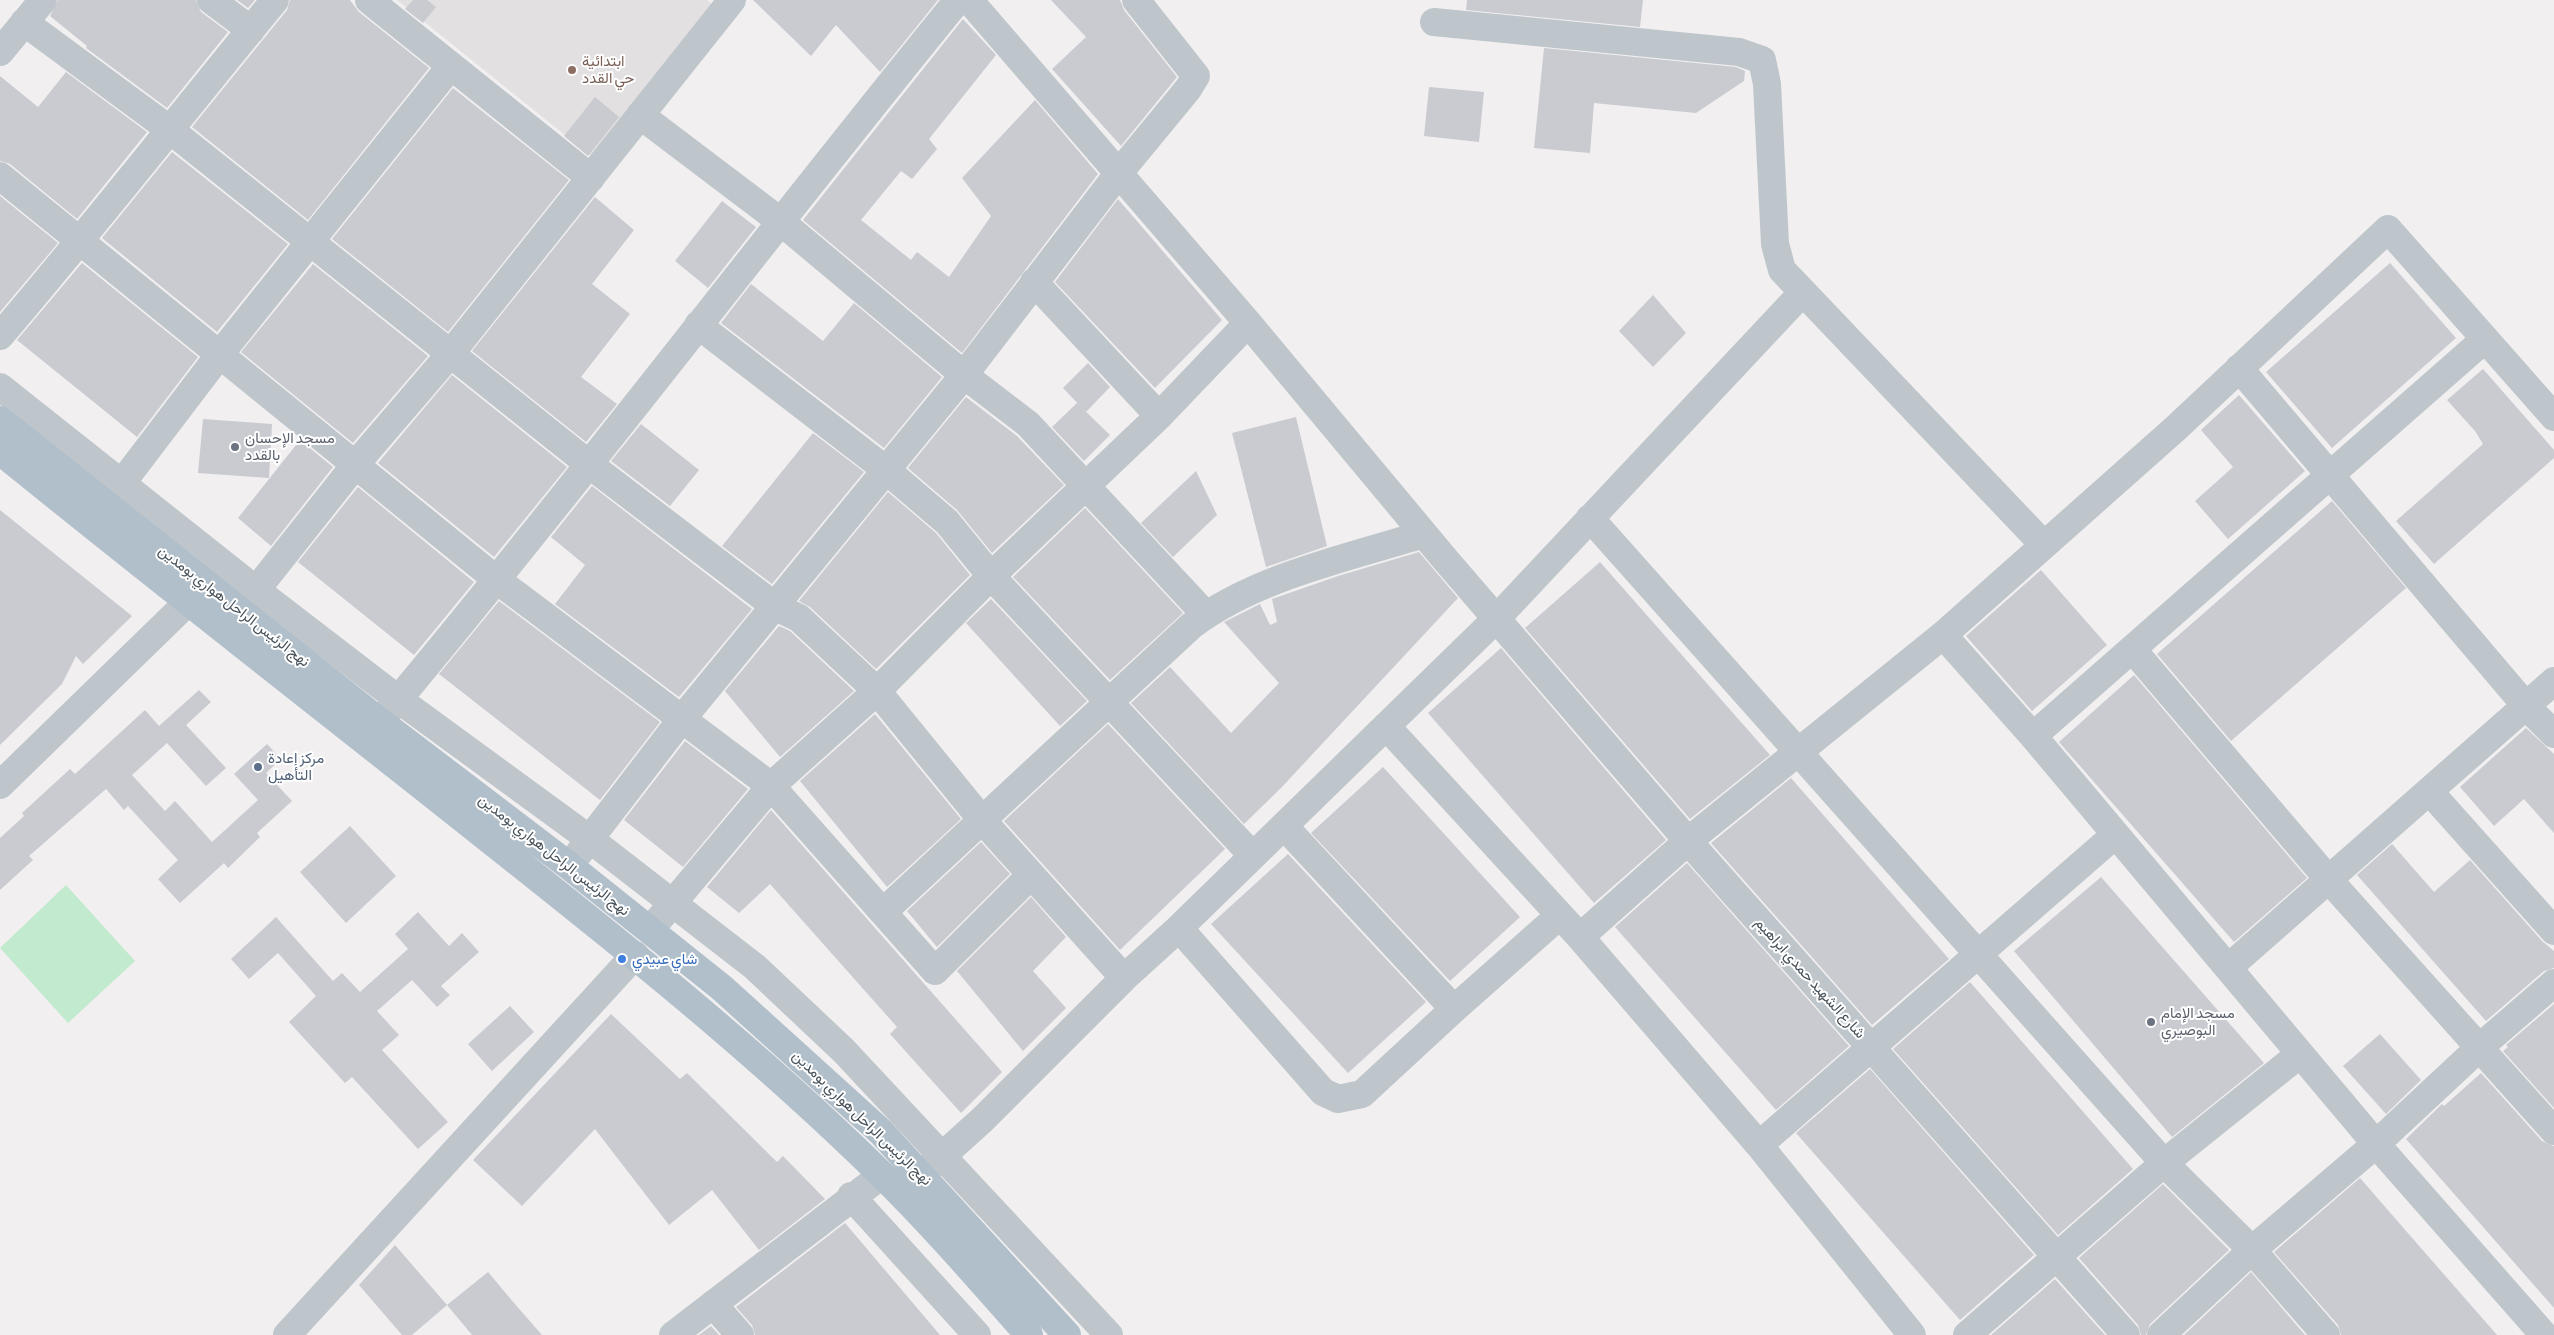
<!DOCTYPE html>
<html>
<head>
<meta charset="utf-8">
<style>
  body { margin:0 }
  canvas { display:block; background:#f1efef }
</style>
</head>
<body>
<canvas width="2554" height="1335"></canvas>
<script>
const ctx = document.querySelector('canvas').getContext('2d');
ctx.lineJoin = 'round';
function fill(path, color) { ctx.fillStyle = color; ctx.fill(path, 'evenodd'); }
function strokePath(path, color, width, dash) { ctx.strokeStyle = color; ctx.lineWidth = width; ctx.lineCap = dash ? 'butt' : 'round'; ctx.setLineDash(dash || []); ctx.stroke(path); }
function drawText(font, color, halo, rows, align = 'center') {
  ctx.font = font + ' "Asap Condensed",Vazirmatn,sans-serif'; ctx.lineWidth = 4; ctx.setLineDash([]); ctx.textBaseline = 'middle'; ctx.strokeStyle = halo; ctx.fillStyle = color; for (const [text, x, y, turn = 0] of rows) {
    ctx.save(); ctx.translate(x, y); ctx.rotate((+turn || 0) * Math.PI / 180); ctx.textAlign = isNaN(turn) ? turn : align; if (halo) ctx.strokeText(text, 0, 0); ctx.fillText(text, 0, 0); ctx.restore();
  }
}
const education = new Path2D(`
  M397 0H707L713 5 591 156Z`);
const green = new Path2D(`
  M66 885 135 961 68 1023 0 948Z`);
const building = new Path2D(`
  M58 0H196L201 12 228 32 167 108 86 48 87 46 50 16Z
  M237 0H255L248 8Z
  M290 0H350L359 12 429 68 308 220 192 127 287 10Z
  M413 0H427L436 7 423 23 405 9Z
  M753 0H938L880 72 836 25 811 56Z
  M1051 0H1120L1124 10 1177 77 1121 146 1052 69 1086 37Z
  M1467 0H1643L1640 27 1466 10Z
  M963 19 996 55 929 139 937 149 912 179 901 171 861 220 911 260 917 252 949 277 991 216 962 178 1035 100 1098 174 962 353 803 220Z
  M1544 48 1736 67 1745 71 1744 81 1696 113 1594 103 1590 153 1534 148Z
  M66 72 147 132 77 219 10 164 0 161V76L38 107Z
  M1429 87 1484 92 1479 142 1424 136Z
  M453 88 569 180 448 332 332 239Z
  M595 97 619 117 588 156 564 136Z
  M172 152 288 244 217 332 102 238Z
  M0 196 58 243 0 312Z
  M595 197 634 230 592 284 630 314 581 377 617 404 586 442 472 351Z
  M1118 199 1222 320 1155 388 1055 282Z
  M722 201 756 227 708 288 675 261Z
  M82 263 198 357 137 437 17 340Z
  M2390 263 2456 338 2332 448 2266 372Z
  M313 264 428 356 353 443 241 352Z
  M751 284 823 341 854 303 942 377 884 448 721 323Z
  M1653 295 1686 333 1653 367 1619 331Z
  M1088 363 1110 387 1086 412 1063 388Z
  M2483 369 2554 450V458L2434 564 2396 521 2483 444 2475 431 2447 400Z
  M452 375 567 467 494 557 378 463Z
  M2239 395 2305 471 2228 539 2195 501 2233 467 2201 430Z
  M966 397 1017 436 1064 485 992 553 957 510 908 468Z
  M1077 403 1110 435 1084 461 1052 427Z
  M1296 417 1327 546 1266 567 1232 433Z
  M203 419 272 424 269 478 198 473Z
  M641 424 699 470 670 506 611 461Z
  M813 433 864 472 772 584 722 546Z
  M300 440 333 467 271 546 238 518Z
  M1196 471 1217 515 1173 557 1141 523Z
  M592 486 752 609 679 697 555 604 585 565 551 537Z
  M358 487 474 582 414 655 298 562Z
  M888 492 936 533 970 575 876 669 810 607 799 601Z
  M2332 501 2406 588 2231 741 2157 654Z
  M1085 508 1183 613 1110 680 1013 577Z
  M0 510 132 616 83 664 76 656 62 684 0 745Z
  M1419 552 1458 598 1281 788 1244 824 1131 703 1170 667 1231 733 1279 683 1224 622 1260 604 1270 625 1277 622 1272 599 1338 576Z
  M1600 562 1770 755 1690 819 1525 628Z
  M2041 570 2107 645 2032 711 1966 636Z
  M991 599 1087 701 1060 726 966 623Z
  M499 601 660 722 600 800 439 674Z
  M779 626 790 631 854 691 780 757 725 691Z
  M1501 648 1666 840 1594 903 1428 713Z
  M2134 675 2307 878 2234 942 2059 742Z
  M199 690 211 702 186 725 226 768 206 786 167 743 132 775 165 811 175 801 212 842 258 800 234 774 267 744 281 759 266 773 292 801 257 833 260 837 228 868 224 863 180 903 158 879 178 860 128 806 124 810 106 789 29 856 33 860 0 890V838L24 816 22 813 70 769 75 774 145 710 159 726Z
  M875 714 961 819 887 887 800 781Z
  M1108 724 1225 849 1120 950 1004 821Z
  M2526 728 2554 754V833L2524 799 2494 826 2460 787Z
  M685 741 748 789 683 867 624 820Z
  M1383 767 1520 917 1450 981 1311 833Z
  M1791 778 1949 959 1872 1025 1711 843Z
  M771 810 1002 1072 961 1113 890 1034 897 1027 770 884 739 913 707 887Z
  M350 826 396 876 346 923 300 872Z
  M981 842 1010 874 937 947 907 911Z
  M2392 844 2434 892 2470 860 2542 941 2554 951V968L2544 971 2486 1021 2357 875Z
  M1288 854 1426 1002 1348 1073 1211 924Z
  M1687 863 1849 1046 1776 1110 1615 927Z
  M2101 877 2264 1063 2172 1137 2014 951Z
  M1031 897 1066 937 1033 971 1066 1008 1023 1051 957 971Z
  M418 912 449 946 462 933 479 952 441 986 450 995 437 1007 412 980 377 1011 399 1035 382 1050 448 1122 418 1149 352 1077 345 1083 289 1022 316 996 278 953 249 979 231 959 276 917 333 981 342 973 360 992 408 949 395 934Z
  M1970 982 2133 1169 2058 1235 1893 1049Z
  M2554 1004V1108L2503 1051 2508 1047 2506 1045Z
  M510 1006 534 1032 492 1071 468 1044Z
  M611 1014 680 1079 687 1073 777 1162 783 1156 825 1199 759 1250 712 1190 669 1225 595 1129 522 1206 473 1160Z
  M2380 1034 2421 1080 2386 1114 2343 1066Z
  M1870 1069 2034 1255 1960 1320 1796 1133Z
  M2481 1073 2542 1141 2554 1146V1308L2406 1139 2442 1104 2444 1106Z
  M2360 1178 2427 1255 2497 1335H2341L2338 1325 2274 1252Z
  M2163 1184 2229 1250 2150 1324 2146 1335H2141L2138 1325 2079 1258Z
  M845 1223 873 1256 940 1335H755L752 1325 736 1307Z
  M395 1245 447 1305 412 1335H402L359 1285Z
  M488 1272 514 1303 542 1335H472L447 1305Z
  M2251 1272 2305 1335H2184Z
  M2055 1279 2105 1335H1991Z
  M711 1326 719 1335H699Z`);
const minor = new Path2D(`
  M211 0 251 30
  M369 0 591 178
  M969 0 1248 323 1444 558 1688 841 2126 1335
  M24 22 169 129 590 465 776 607 799 618 877 691 982 820 1124 978
  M1434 22 1739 52 1762 60 1767 84 1775 244 1782 270 2044 545
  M0 52 43 0
  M640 115 780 221 964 375 1028 424 1206 615
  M0 176 497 580 771 786 935 971 1030 876
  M1034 282 1159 416
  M698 325 885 469 947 522 991 576 1253 856
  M0 336C94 226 183 112 275 0
  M2239 368 2526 706 2554 734
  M0 387 256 590 398 699 591 840 755 967 844 1051 1109 1335
  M112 496 220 354 450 67
  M1590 518 2164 1163 2252 1250 2326 1335
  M245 604 355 465 451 353 732 0
  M1943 635 2176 428 2388 229 2554 417
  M2133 650 2329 880 2554 1131
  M387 713C582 479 766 236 958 0
  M1386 726 1580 937 1759 1145 1912 1335
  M2033 736 2485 339
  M0 785 187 603
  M2430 792 2554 931
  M1284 826 1454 1009
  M579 853 681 720 964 375 1118 174 1188 89 1196 76 1136 0
  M883 912 1191 626C1255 577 1347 558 1424 534
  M1179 928 1323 1092 1338 1099 1362 1094 1454 1009 1559 916
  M650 930 771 786 877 691 991 576 1159 416 1248 323
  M1580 937 1688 841 1943 635 2033 736 2376 1144 2544 1335
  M2229 967 2554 681
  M1759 1145 2115 835
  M931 1166 982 1120 1124 978 1179 928 1496 619 1803 292
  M851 1196 977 1335
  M713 1304 740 1335
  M287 1335 635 955
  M673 1335 882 1175
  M1967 1335 2164 1163 2300 1054
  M2161 1335 2252 1250 2376 1144 2480 1047 2554 983`);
const major = new Path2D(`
  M0 420 379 721 568 865 722 988 881 1132 1067 1335
  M0 451C159 580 321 706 481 833 619 942 756 1051 881 1174 933 1225 981 1281 1029 1335`);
const markers = [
  [572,70,5,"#8d6e63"],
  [235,447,5,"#6b7280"],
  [258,767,5,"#5c6f8a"],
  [622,959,5,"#3f7fe0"],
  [2151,1022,5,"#6b7280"]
];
const educationNames = [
  ["ابتدائية",582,61],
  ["حي القدد",582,78]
];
const worshipNames = [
  ["مسجد الإحسان",245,438],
  ["بالقدد",245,455],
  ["مسجد الإمام",2161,1013],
  ["البوصيري",2161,1030]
];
const streetNames = [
  ["نهج الرئيس الراحل هواري بومدين",234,606,38],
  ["نهج الرئيس الراحل هواري بومدين",554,855,38],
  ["شارع الشهيد حمدي ابراهيم",1810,978,48],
  ["نهج الرئيس الراحل هواري بومدين",862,1118,44]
];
const serviceNames = [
  ["مركز إعادة",268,758],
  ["التأهيل",268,775]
];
const shopNames = [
  ["شاي عبيدي",632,959]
];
fill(education, '#e2e0e0');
fill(green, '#c1eacf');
fill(building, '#c9cbd1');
strokePath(minor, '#bec6cc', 28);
strokePath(major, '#b1bfcb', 28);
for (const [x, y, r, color] of markers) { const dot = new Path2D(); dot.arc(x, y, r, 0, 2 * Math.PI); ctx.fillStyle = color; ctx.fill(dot); strokePath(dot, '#fff', 2); }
drawText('15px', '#785e54', '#fff', educationNames, 'left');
drawText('15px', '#5b616d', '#fff', worshipNames, 'left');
drawText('15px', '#48525a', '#fff', streetNames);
drawText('15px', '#4e5e75', '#fff', serviceNames, 'left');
drawText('15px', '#366cbe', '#fff', shopNames, 'left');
</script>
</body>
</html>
